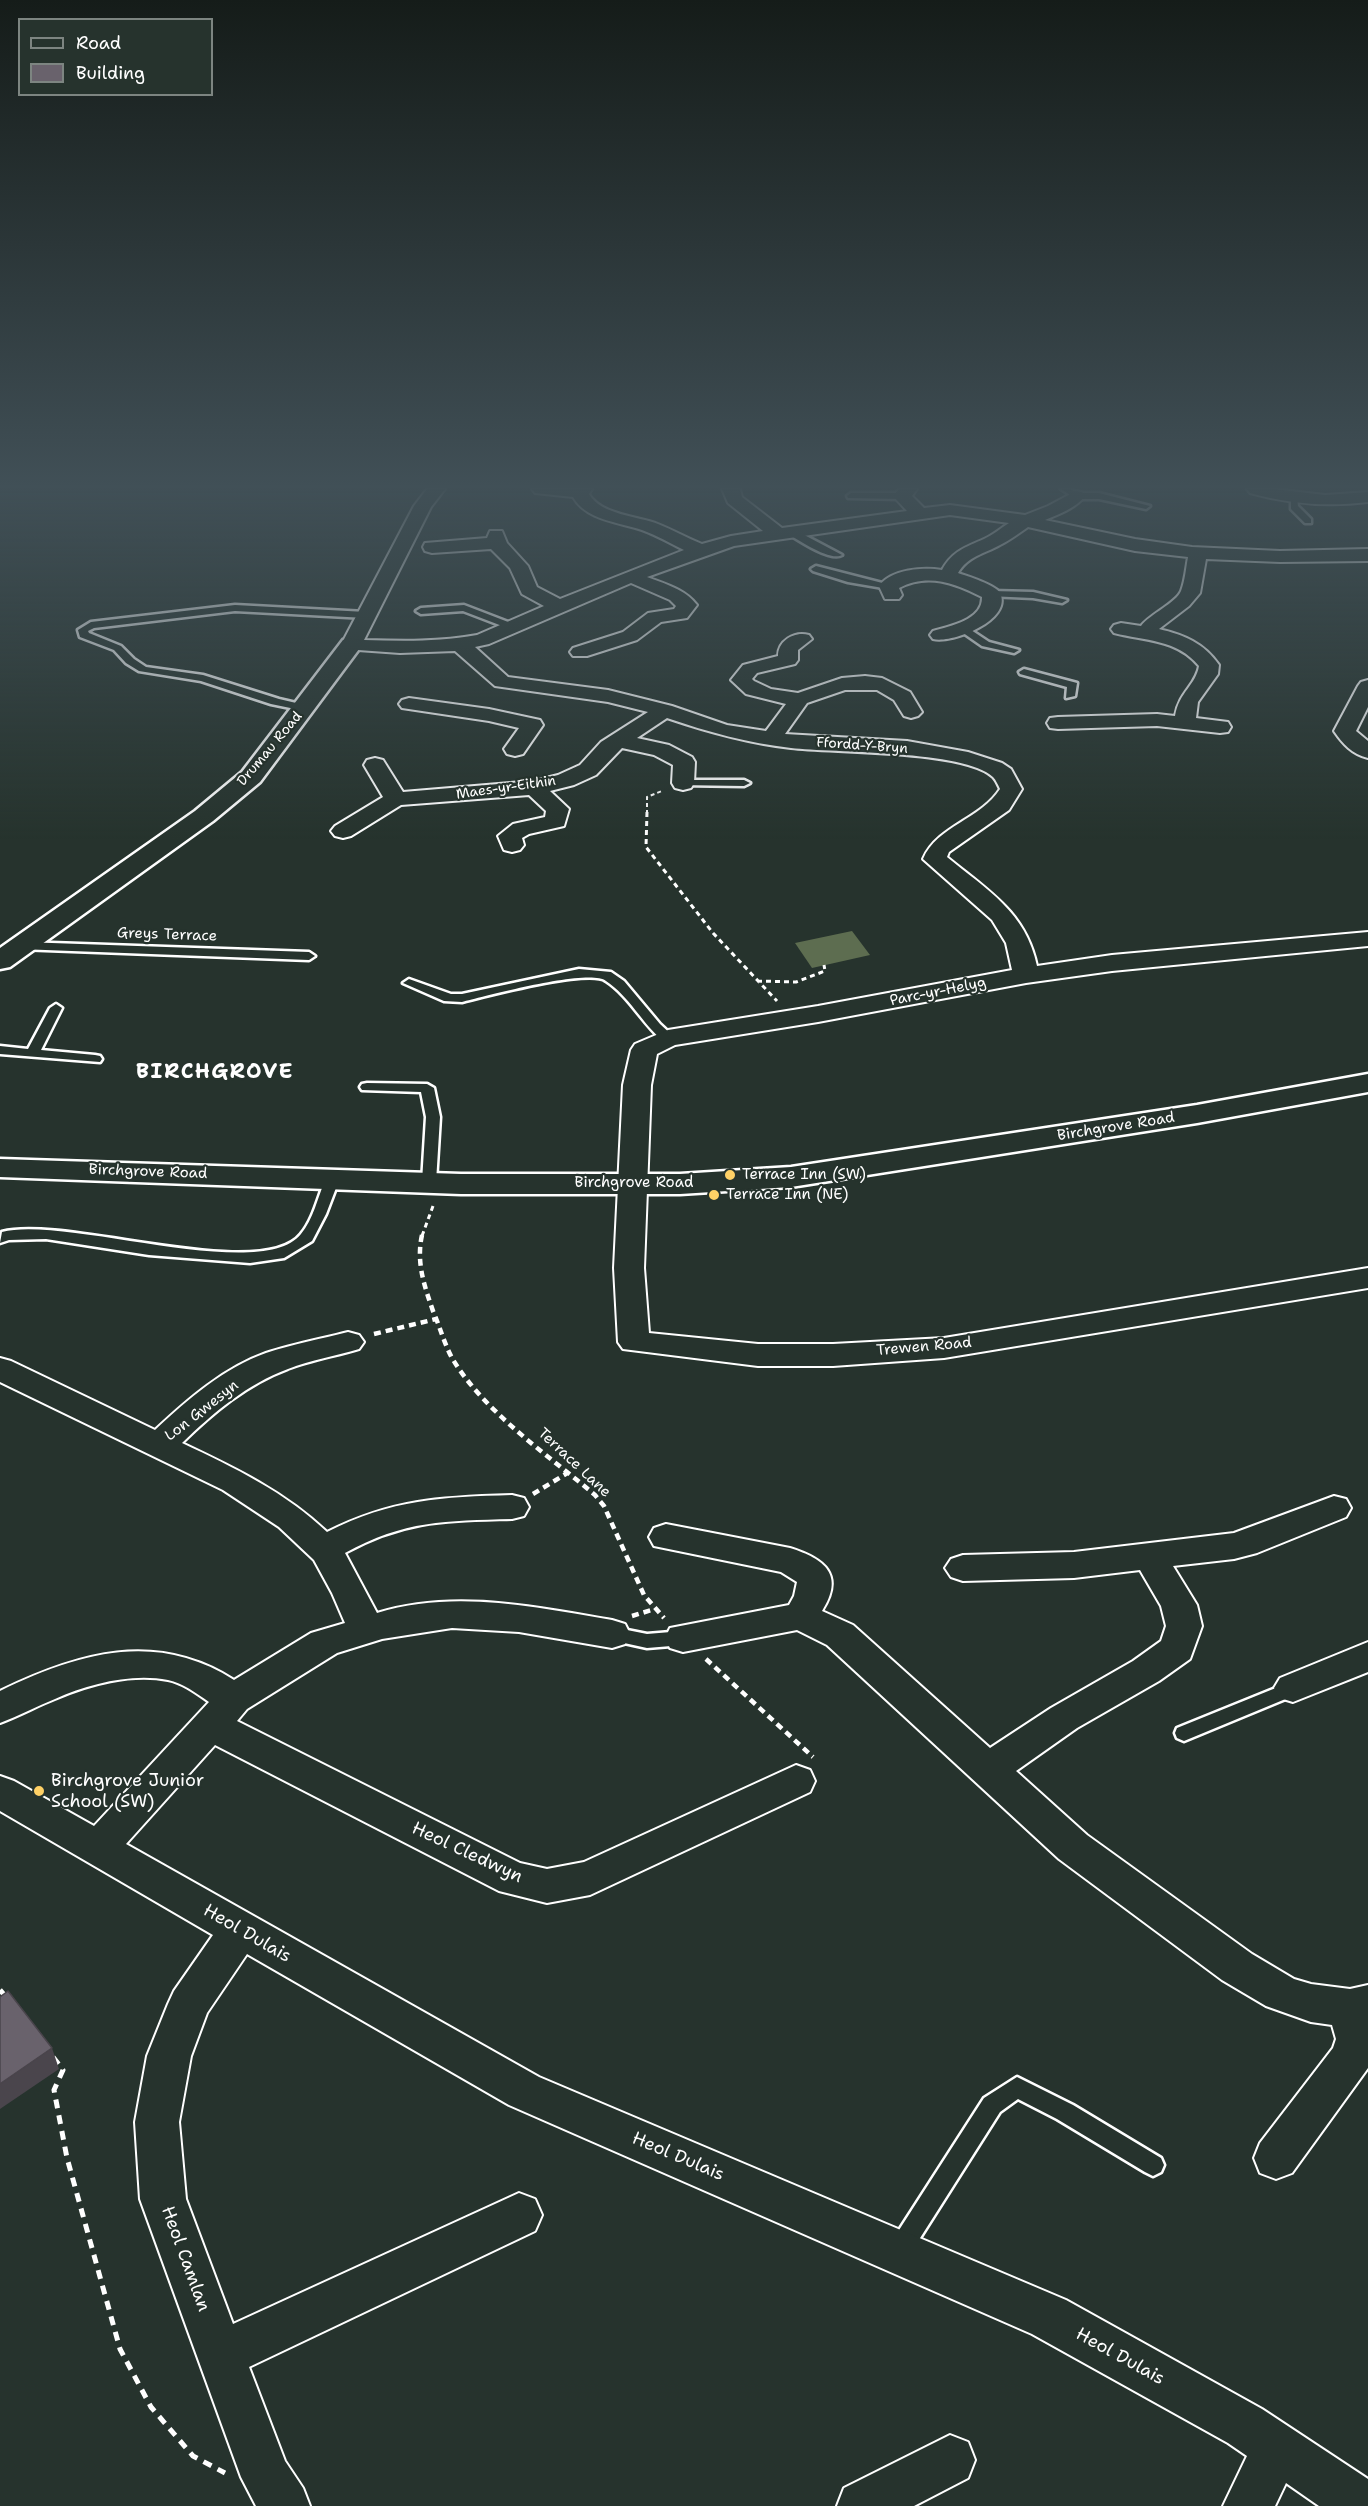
<!DOCTYPE html>
<html>
<head>
<meta charset="utf-8">
<style>
  body { margin:0 }
  #map { position:relative; width:1368px; height:2506px; overflow:hidden; background:#26332d; font-family:"Shantell Sans",sans-serif }
  canvas { display:block }
  .legend { position:absolute; left:18px; top:18px; width:195px; height:78px; box-sizing:border-box; background:#26332d; border:2px solid #7d8581; margin:0; padding:8px 10px; list-style:none; font-size:18px; color:#fff }
  .legend li { display:flex; align-items:center; gap:12px; height:30px }
  .legend b { width:30px; border:2px solid #7d8581 }
</style>
</head>
<body>
<div id="map">
<canvas width="1368" height="2506"></canvas>
<ul class="legend">
<li><b style="height:8px;background:#26332d"></b>Road</li>
<li><b style="height:16px;background:#69626c"></b>Building</li>
</ul>
</div>
<script>
const ctx = document.querySelector('canvas').getContext('2d');
ctx.lineJoin = 'round';
function fill(path, color) { ctx.fillStyle = color; ctx.fill(path, 'evenodd'); }
function strokePath(path, color, width, dash) { ctx.strokeStyle = color; ctx.lineWidth = width; ctx.lineCap = dash ? 'butt' : 'round'; ctx.setLineDash(dash || []); ctx.stroke(path); }
function drawText(font, color, halo, rows, align = 'center') {
  ctx.font = font + ' "Shantell Sans",sans-serif'; ctx.lineWidth = 4.5; ctx.setLineDash([]); ctx.textBaseline = 'middle'; ctx.strokeStyle = halo; ctx.fillStyle = color; for (const [text, x, y, turn = 0] of rows) {
    ctx.save(); ctx.translate(x, y); ctx.rotate((+turn || 0) * Math.PI / 180); ctx.textAlign = isNaN(turn) ? turn : align; if (halo) ctx.strokeText(text, 0, 0); ctx.fillText(text, 0, 0); ctx.restore();
  }
}
const green = new Path2D(`
  M852 931 870 955 812 968 795 943Z`);
const pathFar3 = new Path2D(`
  M647 814V797L662 791`);
const pathFar2 = new Path2D(`
  M647 812 646 847 713 933 777 1001
  M757 981 796 982 825 971 824 965
  M422 1236 433 1206`);
const pathFar1 = new Path2D(`
  M422 1235C416 1262 424 1285 433 1311 440 1327 444 1343 452 1358 484 1412 548 1455 595 1495L604 1506 644 1595 664 1618
  M374 1334 436 1319
  M533 1494 569 1472
  M632 1616 655 1609
  M706 1659 813 1757`);
const path = new Path2D(`
  M0 1990 6 1997
  M53 2057 63 2070 54 2090 67 2158 120 2349 151 2407 193 2456 225 2473`);
const lane = new Path2D(`
  M1061 489H1070L1078 493H1099L1150 506 1146 509 1099 499H1076Z
  M851 493H902L906 496 902 499 848 498 847 496Z
  M1291 498H1297L1298 506 1311 519V523H1305L1291 509Z
  M787 529H793L842 555C831 562 798 540 787 533Z
  M816 566 894 586 889 589 848 582 813 571 811 569Z
  M991 591 1033 592 1067 600 1062 603 1033 598 988 596 986 594Z
  M235 605 366 612 371 615 366 618 235 611 94 628 88 631 89 633 121 646 134 659 146 667 203 675 279 699 309 706 310 708 305 711 271 704 201 681 139 671 126 663 114 650 80 637 78 630 91 622Z
  M464 605 516 625 518 627 510 629 463 611 421 614 416 611 421 608Z
  M959 626H965L989 642 1019 650 1014 653 982 646 959 630Z
  M1024 669 1077 683 1075 696 1066 698 1067 687 1020 674 1019 672Z
  M683 780H744L750 783 744 786 679 785V781Z
  M23 942 309 952 315 956 309 960 19 949 17 946Z
  M579 969 611 972 624 981 660 1024 675 1038 673 1041H663C642 1023 629 996 606 981 589 968 487 996 462 1002L444 1001 403 983 409 979 451 994H462Z
  M56 1004 62 1008 41 1050 95 1055 100 1056 102 1059 100 1062 0 1054V1046L28 1049 50 1008Z
  M367 1083 427 1084 434 1088 440 1117 436 1182 434 1185 429 1186 422 1182 426 1117 421 1092 362 1090 360 1087 362 1084Z
  M332 1176 339 1180 326 1214 312 1241 284 1258 250 1263 149 1255 46 1239 9 1240 0 1243 2 1232C65 1215 261 1284 301 1234 313 1220 318 1197 325 1180Z
  M612 1627 647 1634 683 1631 689 1633 692 1638 689 1643 683 1645 647 1648 606 1639 603 1634 606 1629Z
  M1293 1681 1300 1683 1302 1688 1300 1693 1184 1741 1177 1738 1175 1733 1177 1728Z
  M1017 2077 1073 2105 1161 2158 1164 2165 1161 2172 1153 2176 1145 2172 1057 2119 1018 2099 1000 2112 908 2257 900 2260 892 2257 888 2249 892 2241 984 2098Z`);
const street = new Path2D(`
  M427 489H445L431 507 364 640C402 641 439 642 477 635L544 606 522 594 510 568 491 549 432 553 425 551 423 547 425 543 487 538 490 531H502L507 543 528 566 537 587 560 599 684 550C670 543 656 535 642 530 618 522 586 520 573 497L535 493 532 489H592L589 494C601 515 638 516 658 524 673 530 687 538 702 544L731 536 763 531 728 503 722 489H740L742 497 782 528 907 511 893 496 899 489H917L912 496 924 508 950 505 1025 515 1048 506 1076 491 1082 492 1085 496C1076 508 1059 514 1045 520L1135 539 1192 547 1280 551 1368 549V561L1280 562 1206 559 1200 593 1189 606 1159 629C1184 635 1204 643 1219 665L1218 674 1198 702 1196 718 1228 722 1231 727 1228 732 1220 733 1157 726 1058 729 1050 728 1047 723 1050 718 1058 717 1157 714 1175 716C1179 692 1196 685 1199 666 1177 639 1145 641 1114 633L1111 629 1114 625 1121 623 1141 626C1150 614 1176 603 1181 591 1185 581 1186 568 1188 557L1135 551 1028 527C1019 533 1010 540 1000 545 984 554 968 556 958 573 967 576 996 585 1000 593 1013 620 952 644 933 639L930 635 933 631C950 626 983 620 982 597 954 583 928 573 899 588L902 595 899 599H885L879 586C892 569 923 567 942 570 952 551 966 547 984 539 993 535 1001 528 1009 523L950 515 734 546 647 577C665 584 685 589 697 605L687 618 661 622 637 640 587 656H573L570 652 573 648 623 632 648 613 674 609 676 606 670 600 631 583 489 644 475 647 508 677 608 690 672 706 727 725 766 731 786 704 746 694 731 680 743 665 778 656C778 641 794 631 809 635L812 639 798 650V660L795 664 757 673 752 679 754 681 771 689 798 693 842 678 865 676 882 678 910 692 922 712 918 716 911 718 904 716 894 700 877 690H845L807 703 785 734 907 741 968 752 1002 763 1011 769 1022 789 1009 810 949 852 947 857C987 890 1026 912 1037 966L1112 955 1368 932V946L1112 971 1026 983 818 1022 675 1045 657 1054 651 1085 644 1268 649 1333 758 1344H833L944 1338 1368 1268V1288L944 1358 833 1366H758L623 1349 618 1342 614 1268 623 1085 631 1050 635 1044 668 1030 818 1006 1012 970 1006 943 992 920 923 859C937 826 981 819 1000 789 998 785 996 780 993 777 965 750 833 753 791 748 748 743 708 732 667 718L637 738 669 745 692 757 695 762 694 783 691 788 683 790 675 788 672 783 673 765 654 755 622 748 596 775 574 785 550 791 569 809 564 826 529 834 522 838 524 845 520 850 512 852 504 850 498 836 513 824 545 817 546 811 529 795 401 805 351 836 343 838 335 836 331 831 335 826 383 797 364 765 367 760 375 758 383 760 403 792 534 781 558 775 580 765 601 742 648 712 608 702 495 686 455 651 400 653 344 649 341 645 414 506Z
  M1247 489H1274L1325 495 1368 492V502C1327 507 1290 504 1250 493Z
  M1368 680V707L1356 731 1368 741V758C1352 754 1343 744 1334 731L1358 686 1361 682Z
  M409 698 489 709 540 720 543 725 523 754 515 756 507 754 504 749 519 728 489 721 402 708 399 704 402 700Z
  M348 1332 359 1335 364 1342 359 1349C336 1356 311 1360 288 1369 247 1384 213 1413 182 1443 235 1468 285 1492 327 1532 392 1499 442 1497 512 1495L524 1498 529 1507 524 1516 512 1519C445 1521 405 1520 345 1553L377 1613C454 1589 535 1607 612 1620L625 1624 630 1634 625 1644 612 1648 519 1632 452 1628 382 1639 337 1653 247 1709 237 1721 520 1863 547 1869 584 1862 796 1765 810 1770 815 1781 810 1792 590 1895 547 1903 499 1891 215 1745 126 1844 539 2077 1066 2300 1262 2409 1368 2479V2506H1319L1286 2483 1275 2506H1223L1247 2456 1228 2443 1032 2334 509 2105 247 1954 207 2013 191 2056 179 2122 186 2199 233 2324 519 2193 535 2199 542 2215 535 2231 249 2367 285 2461 303 2488 310 2506H256L241 2477 140 2199 135 2122 147 2056 168 2004 174 1991 213 1935 0 1811V1776L14 1781 94 1826 209 1702C196 1693 183 1683 168 1680 131 1673 89 1684 55 1699 37 1706 19 1716 0 1723V1691C78 1653 156 1630 234 1680L311 1633 345 1623 332 1593 314 1560 279 1527 223 1490 0 1382V1358L11 1361 155 1430C188 1399 224 1368 266 1353 293 1344 321 1339 348 1332Z
  M1334 1496 1346 1499 1351 1508 1346 1517 1257 1553 1234 1559 1173 1566 1197 1605 1202 1626 1190 1659 1159 1681 1077 1728 1016 1771 1087 1835 1252 1954 1294 1979 1311 1984 1350 1989 1368 1985V2068L1292 2173 1276 2179 1260 2173 1254 2158 1260 2143 1333 2048 1336 2039 1332 2025 1311 2022 1266 2006 1222 1980 1059 1859 827 1645 797 1630 683 1652 670 1648 665 1638 670 1628 789 1605 794 1596 797 1582 781 1572 654 1546 649 1537 654 1528 666 1524 790 1548C825 1559 845 1575 822 1611L853 1625 990 1748 1051 1708 1133 1661 1161 1641 1166 1626 1161 1606 1140 1570 1074 1578 963 1581 951 1577 945 1568 951 1559 963 1555 1074 1552 1234 1533Z
  M1368 1642V1672L1293 1702 1280 1698 1274 1688 1280 1678Z
  M950 2435 968 2442 975 2460 968 2478 914 2506H837L844 2488Z`);
const secondary = new Path2D(`
  M351 638 359 640 362 645 260 782 213 821 10 967 0 969V948L195 811 242 772 343 640Z
  M1368 1074V1092L1197 1123 791 1187 680 1194H461L0 1177V1159L461 1174H680L791 1167 1197 1105Z`);
const shadedWall = new Path2D(`
  M52 2048 59 2069 0 2109V2084Z`);
const building = new Path2D(`
  M8 1991 52 2048 0 2084V1997Z`);
const markers = [
  [730,1175,6,"#ffd166"],
  [714,1195,6,"#ffd166"],
  [39,1791,6,"#ffd166"]
];
const farStreetnames = [
  ["Ffordd-Y-Bryn",862,746,4],
  ["Drumau Road",270,749,-50],
  ["Maes-yr-Eithin",506,788,-8]
];
const streetNames = [
  ["Greys Terrace",167,935,2],
  ["Parc-yr-Helyg",938,992,-11],
  ["Birchgrove Road",1116,1127,-9],
  ["Birchgrove Road",148,1172,2],
  ["Birchgrove Road",634,1183],
  ["Trewen Road",924,1347,-5],
  ["Lon Gwesyn",202,1411,-38],
  ["Terrace Lane",574,1463,43]
];
const poiNames = [
  ["Terrace Inn (SW)",742,1175],
  ["Terrace Inn (NE)",726,1195]
];
const nearPoinames = [
  ["Birchgrove Junior",51,1781],
  ["School (SW)",51,1802]
];
const nearStreetnames = [
  ["Heol Cledwyn",467,1853,25],
  ["Heol Dulais",247,1934,30],
  ["Heol Dulais",678,2157,23],
  ["Heol Camlan",185,2259,70],
  ["Heol Dulais",1120,2357,29]
];
const districtNames = [
  ["BIRCHGROVE",215,1073]
];
fill(green, '#5d6d50');
strokePath(lane, '#fff', 5);
strokePath(street, '#fff', 4);
strokePath(secondary, '#fff', 5);
strokePath(pathFar3, '#fff', 2, [4, 3]);
strokePath(pathFar2, '#fff', 3, [5, 4]);
strokePath(pathFar1, '#fff', 4.5, [7, 5]);
strokePath(path, '#fff', 5, [9, 7]);
fill(lane, '#26332d');
fill(street, '#26332d');
fill(secondary, '#26332d');
fill(shadedWall, '#4a454c');
fill(building, '#69626c');
strokePath(building, '#4a454c', 1.5);
const sky = ctx.createLinearGradient(0, 0, 0, 840);
sky.addColorStop(0, '#151c19');
sky.addColorStop(0.58, '#415057');
sky.addColorStop(1, '#41505700');
ctx.fillStyle = sky;
ctx.fillRect(0, 0, 1368, 840);
for (const [x, y, r, color] of markers) { const dot = new Path2D(); dot.arc(x, y, r, 0, 2 * Math.PI); ctx.fillStyle = color; ctx.fill(dot); strokePath(dot, '#26332d', 2); }
drawText('14px', '#fff', '#26332d', farStreetnames);
drawText('15px', '#fff', '#26332d', streetNames);
drawText('15px', '#fff', '#26332d', poiNames, 'left');
drawText('18px', '#fff', '#26332d', nearPoinames, 'left');
drawText('18px', '#fff', '#26332d', nearStreetnames);
ctx.letterSpacing = '1.5px';
drawText('bold 21px', '#fff', '#26332d', districtNames);
ctx.letterSpacing = '0px';
</script>
</body>
</html>
